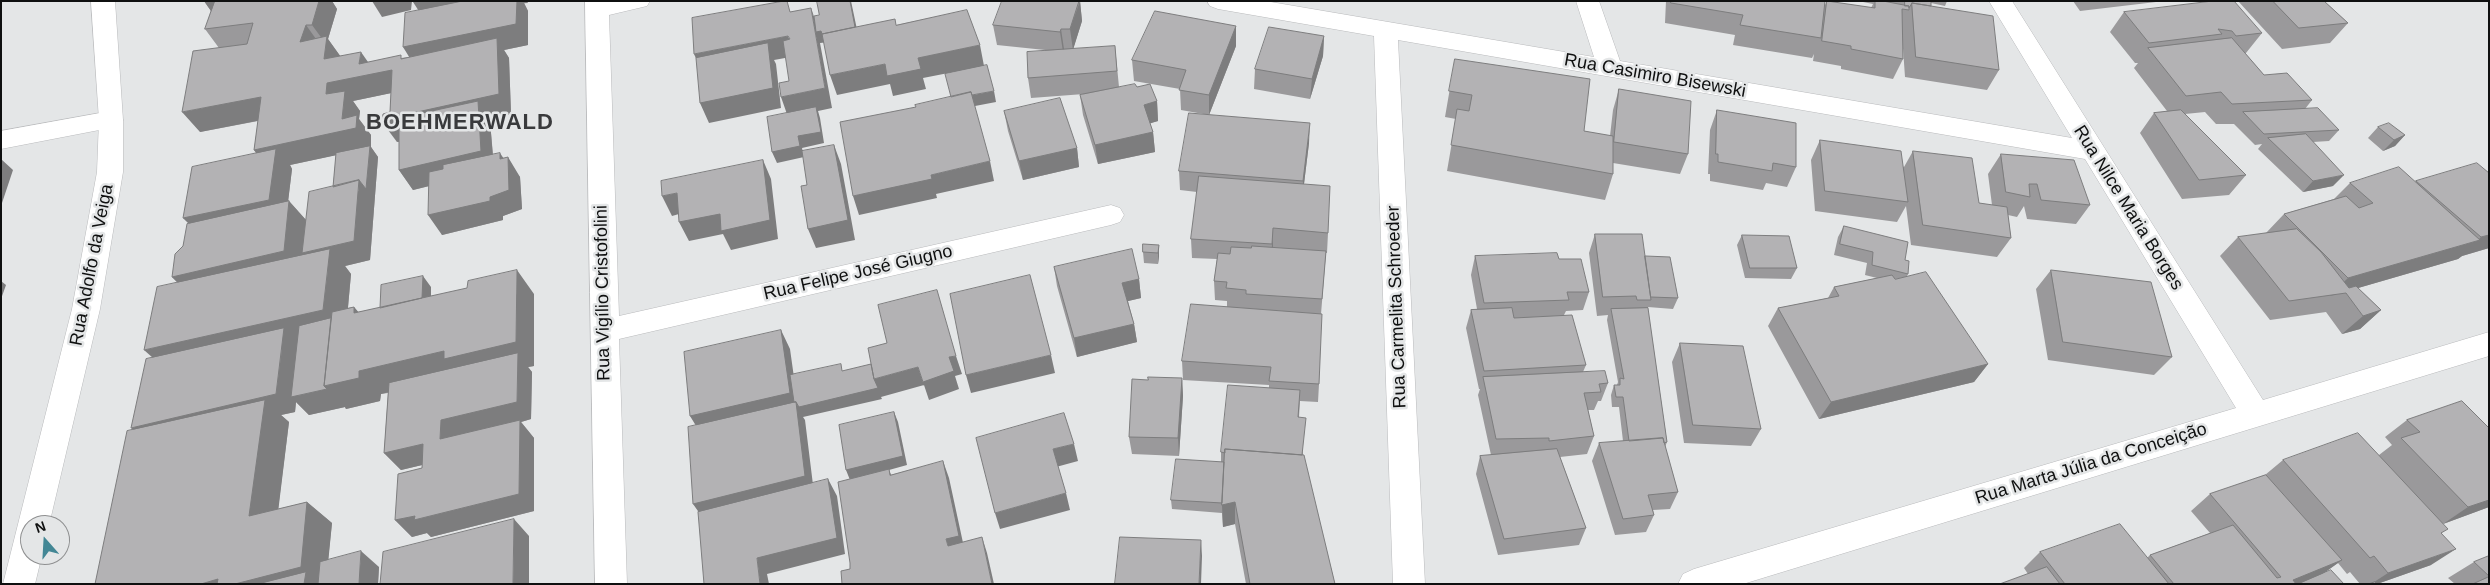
<!DOCTYPE html>
<html>
<head>
<meta charset="utf-8">
<style>
  body { margin:0 }
  #map { position:relative; width:2490px; height:585px; overflow:hidden; background:#e4e6e7; font-family:Helvetica,sans-serif }
  canvas { display:block }
  .frame { position:absolute; inset:0; border:2px solid #0f1010; pointer-events:none }
  .north { position:absolute; left:20px; top:515px; width:50px; height:50px; box-sizing:border-box; background:#e4e6e7; border:1px solid #8f9091; border-radius:50%; rotate:341deg; font-size:14px; font-weight:700; line-height:20px; text-align:center; color:#0f1010 }
  .north::after { content:''; display:block; margin:auto; width:18px; height:22px; background:#438795; clip-path:polygon(50% 0,100% 100%,50% 72%,0 100%) }
</style>
</head>
<body>
<div id="map">
<canvas width="2490" height="585"></canvas>
<div class="frame"></div>
<div class="north">N</div>
</div>
<script>
const ctx = document.querySelector('canvas').getContext('2d');
ctx.lineJoin = 'round';
function strokePath(path, color, width, dash) { ctx.strokeStyle = color; ctx.lineWidth = width; ctx.lineCap = dash ? 'butt' : 'round'; ctx.setLineDash(dash || []); ctx.stroke(path); }
function fill(path, color) { ctx.fillStyle = color; ctx.fill(path, 'evenodd'); }
function drawText(font, color, halo, rows, align = 'center') {
  ctx.font = font + ' Helvetica,sans-serif'; ctx.lineWidth = 5; ctx.setLineDash([]); ctx.textBaseline = 'middle'; ctx.strokeStyle = halo; ctx.fillStyle = color; for (const [text, x, y, turn = 0] of rows) {
    ctx.save(); ctx.translate(x, y); ctx.rotate((+turn || 0) * Math.PI / 180); ctx.textAlign = isNaN(turn) ? turn : align; if (halo) ctx.strokeText(text, 0, 0); ctx.fillText(text, 0, 0); ctx.restore();
  }
}
const street = new Path2D(`
  M585 1H650L647 6 609 15 619 316 1111 205 1120 208 1124 215 1120 222 1111 225 619 339 627 584H595Z
  M1207 1H1265L1594 57 1576 1H1599L1620 61 2072 138 1989 1H2012L2263 400 2489 332V356L1743 584H1678L1683 574 1694 569 2236 408 2085 159 1398 40 1425 584H1393L1374 36 1218 9 1210 6Z
  M111 111 120 114 123 120 120 126 1 149V131Z`);
const secondary = new Path2D(`
  M91 1H115L123 120V172L100 309 49 525H30V555H42L35 584H3L72 309 97 172 99 120Z`);
const wall = new Path2D(`
  M204 1H332L337 9 328 39 340 56 368 62 409 57 405 13 528 3H524L528 11V45L504 50 509 58 511 114 489 119 490 121 493 155 504 158 520 177 522 209 503 216V220L442 235 429 186 413 190 399 170V141L397 142 390 112 391 93 353 101 360 111 359 119 371 135V147L378 157 370 260 345 266 351 274 348 308 354 307 358 312 380 308 431 287V296L534 294V366L528 367 532 372 531 419 521 422 534 438V511L431 537 427 533 412 537 395 520 422 468V465L401 470 384 453 388 393 381 394 380 401 346 409 345 407 309 415 296 402 295 412 281 415 289 422 278 509 307 502 332 523 328 560 379 567 378 584H95L152 357 178 283 172 277 183 246 189 223 183 218 256 153 254 150 258 121 200 132 219 48 205 29 211 11ZM336 155 333 187 306 220 289 201H288L292 169 290 165Z
  M1080 1 1082 21 1073 49 1115 46 1119 87H1137L1157 101 1158 121 1150 123 1153 132 1155 152 1098 164 1083 115 1080 95 1084 94 1031 98 1028 78 1045 50 997 45 993 25Z
  M1666 1H1825V5L1827 1 1871 8 1873 4 1858 1H1947L1945 6 1931 3V6L1999 70 1987 90 1905 77 1902 34 1903 59 1893 79 1841 69V66L1813 61 1814 54 1812 58 1733 45 1735 35 1665 23Z
  M2073 1H2157L2156 2 2080 11Z
  M2238 1H2324L2348 23 2330 43 2282 49Z
  M2124 12 2262 33 2246 53H2245L2264 75 2312 100 2305 109 2339 130 2329 141 2313 142 2333 186 2303 192 2258 149 2262 144 2255 145 2234 124H2216L2205 112 2185 114 2246 175 2229 195 2182 199 2140 133 2154 113 2167 111 2134 68 2138 63H2135L2110 32Z
  M1236 26V46L1209 115 1309 143 1304 184 1328 233 1327 253H1326L1321 314 1319 384 1318 402 1300 401 1299 417 1303 455 1335 584H1246L1235 524 1223 527 1222 513 1172 509 1171 500 1221 462V452L1269 388V385L1183 380 1182 361 1227 307V301L1215 300 1214 281 1217 259 1192 258 1191 239 1197 192 1180 190 1179 171 1209 115 1181 110 1180 89 1134 81 1132 60Z
  M1324 36 1323 56 1310 99 1254 89 1255 69Z
  M1455 59 1584 131 1610 136 1613 110 1619 89 1688 154 1680 174 1613 163V174L1605 200 1447 171 1456 119 1445 117Z
  M1717 110 1796 167 1787 187 1766 183 1763 190 1710 181V174H1708L1710 130Z
  M1004 111 1077 148 1079 167 1023 180 1008 131Z
  M2378 127 2405 135 2395 146 2383 151 2368 138Z
  M1820 140 1904 167 1913 151 1979 203 1992 205 1988 174 2001 154 2090 205 2076 224 2027 219 2024 206 2017 217 2008 215 2011 238 1997 257 1911 245 1906 206 1897 222 1815 211 1811 160Z
  M2489 173V248L2462 256 2458 259 2358 288 2381 310 2360 329 2342 334 2326 312 2270 320 2220 256 2238 237 2266 233 2284 214 2334 199 2350 183 2415 182 2416 181Z
  M1844 226 1905 260 1908 274 1907 276 1988 364 1974 382 1819 419 1768 326 1778 308 1828 298 1834 287 1877 278 1865 275 1867 263 1834 255 1838 237Z
  M1595 234 1645 256 1678 298 1673 309 1648 307V309L1667 442 1665 447 1678 492 1670 509 1653 510 1654 515 1646 532 1615 535 1592 461 1599 443 1623 441 1619 407H1612L1611 395 1614 385H1617L1618 382 1607 320 1608 315 1597 316 1589 253Z
  M1742 235 1797 268 1791 279 1745 278 1737 245Z
  M1159 245V256L1158 264 1144 263 1143 252Z
  M1475 256 1559 259 1589 292 1583 310 1566 311 1564 315 1586 365 1583 372 1608 383 1601 401H1598L1594 410H1588L1594 436 1587 454 1560 457 1586 528 1579 545 1498 555 1476 474 1480 456 1491 455 1478 395 1480 389H1479L1466 328 1471 310 1477 309 1471 275Z
  M1054 267 1139 279 1141 298 1128 301 1134 324 1137 342 1077 357 1057 286Z
  M2051 270 2172 357 2154 375 2048 360 2036 289Z
  M1680 343 1761 429 1751 446 1684 443 1672 362Z
  M1182 378 1183 396 1179 456 1132 454 1129 437 1148 380Z
  M2462 401 2489 507 2443 524 2442 533 2431 565 2377 584H2360L2350 572 2347 574 2338 563 2322 574 2344 584H2000L2028 574 2024 568 2040 552 2147 558 2150 555 2210 533 2191 511 2210 494 2265 475 2283 460 2379 455 2392 445 2385 437 2407 420Z
  M2489 556V584H2455L2448 578 2474 562Z`);
const shadedWall = new Path2D(`
  M204 1H291L211 11Z
  M319 1H332L337 9 328 39 341 57 324 59 326 44 312 25Z
  M372 1H412L411 10 382 17Z
  M416 1H527L528 3H524L528 11V45L504 50 509 58 511 114 489 119 490 121 494 170 413 190 399 170V116L416 68 403 47 426 22 413 2Z
  M850 1H851L859 39 820 43 832 108 818 111 820 118 824 143 802 148 804 157 777 163 772 152 788 117 781 97 825 88 811 8 818 28Z
  M1080 1 1082 21 1073 50 1070 29Z
  M306 25 321 46 300 42Z
  M1236 26V46L1209 115V95Z
  M1061 29 1064 49 1063 52 1060 32Z
  M788 36 796 56 774 60 776 64 781 108 709 123 700 103 703 74 694 54Z
  M1324 36 1323 56 1310 99 1312 79Z
  M980 45 984 66 923 78 926 89 893 96 890 84 837 95 830 75Z
  M361 52 375 72 374 73 392 70 406 90 353 101 360 111 359 119 371 135V147L378 157 370 260 345 266 351 274 346 328 353 336 349 380 359 378V371L444 351 449 357 516 342 517 270 534 294V366L528 367 532 372 531 419 521 422 534 438V511L431 537 427 533 412 537 395 520 415 516 419 519 519 494 520 422 457 437 456 457 440 439 441 420 517 402 518 369 463 382 458 376 381 394 380 401 346 409 345 407 309 415 296 402 295 412 281 415 289 422 275 537 249 516 262 420 153 445 131 428 276 394 282 349 171 374 144 350 323 310 328 270 319 272 303 254 302 270 191 296 172 277 284 251 289 201 306 220 303 253 354 241 357 204 341 208 332 197 359 191V180L366 189 370 148 290 165 292 169 286 219 202 237 183 218 269 200 273 169 270 170 254 150 350 129 342 119 344 103H342L341 114 326 94 327 83 367 75 359 64ZM334 337 330 385 324 386 327 389 297 396 302 347 300 344Z
  M994 91 996 102 954 110 952 99Z
  M261 97 277 117 200 132 182 112Z
  M1157 101 1158 121 1145 125 1144 105Z
  M399 118 413 138 397 142 382 122Z
  M1310 123 1309 143 1302 200 1303 181Z
  M1153 132 1155 152 1098 164 1095 145Z
  M2405 135 2395 146 2383 151 2394 140Z
  M834 145 841 164 855 240 816 248 808 229Z
  M1077 148 1079 167 1023 180 1019 161Z
  M500 153 508 165V157L520 177 522 209 503 216V220L442 235 428 215 490 197 500 159Z
  M1 159 13 170 1 206Z
  M763 160 771 179 778 239 731 250 723 234 689 241 679 222Z
  M990 161 994 181 936 194 937 198 859 215 853 196 931 175Z
  M2344 175 2333 186 2303 192 2313 181Z
  M677 193 686 212 672 216 662 196Z
  M1273 228V248L1271 263 1272 244Z
  M2489 235V248L2462 256 2458 259 2334 295 2329 296 2348 278 2477 241 2481 237Z
  M1159 245V256L1158 264V253Z
  M423 276 431 287V318L379 317Z
  M1139 279 1141 298 1124 302 1122 283Z
  M1 281 6 285 1 299Z
  M354 307 375 331 354 313Z
  M2381 310 2360 329 2342 334 2363 316Z
  M1134 324 1137 342 1077 357 1074 338Z
  M781 330 790 349 798 406 874 379 918 367 924 385 881 397 882 399 803 417 805 420 814 493 705 521 693 504 701 434 690 416Z
  M1051 355 1055 373 971 393 966 375Z
  M956 356 962 374 955 376 959 389 929 400 923 382 949 357Z
  M1988 364 1974 382 1819 419 1831 402Z
  M1182 378 1183 396 1179 456 1178 438Z
  M894 412 898 422 907 465 889 470 896 486 850 480 846 470Z
  M423 444 439 461 401 470 384 453Z
  M1074 444 1078 461 1056 467 1053 449Z
  M943 461 949 478 965 552 948 546 946 539Z
  M828 479 837 496 845 554 767 574 769 584H760L757 558Z
  M1066 493 1070 510 1000 529 995 513Z
  M2489 500V507L2443 524 2468 507Z
  M307 502 332 523 326 584H235Z
  M1235 502V524L1223 527 1222 505Z
  M514 519 529 536V584H513Z
  M982 537 987 553 994 584H992Z
  M1201 540 1202 556 1201 584H1199Z
  M2456 549 2431 565 2377 584H2371L2388 573Z
  M361 551 379 567 378 584H359Z
  M2342 560 2320 576 2301 584H2289L2293 580Z
  M218 579 224 584H201Z`);
const building = new Path2D(`
  M215 1H319L312 25H306L300 42 327 36 324 59 361 52 359 64 401 55V59L497 38 499 94 399 116V118L478 101 481 151 399 170V118L382 122 383 114 390 112 392 70 327 83 326 94 345 91 342 119 357 115 356 128 254 150 261 97 182 112 193 51 247 44 253 23 205 29Z
  M463 1H517L516 24 403 47 405 13Z
  M784 1H787L790 12 811 8 825 88 781 97 779 83 789 81 783 41 790 39 788 36 694 54 692 18Z
  M817 1H850L855 27 822 34 821 31 816 32 814 16 819 15Z
  M1002 1H1079L1070 29H1061L1060 32 993 25Z
  M1671 1H1825L1821 38 1740 25 1743 15 1671 3Z
  M1827 1 1875 8V1H1883L1909 6V10L1902 9 1903 59 1851 49V46L1822 41Z
  M1905 1H1931V6L1912 3 1909 8V6H1905Z
  M2213 1H2234L2262 33 2236 36 2232 31 2218 29 2222 34 2149 43 2124 12Z
  M2273 1H2324L2348 23 2299 28Z
  M1912 3 1993 16 1999 70 1916 57Z
  M967 10 980 45 918 58 921 69 887 76 885 64 830 75 822 34 895 19 896 25Z
  M1155 11 1236 26 1209 95 1179 90 1186 70 1132 60Z
  M1269 27 1324 36 1312 79 1255 69Z
  M2232 38 2264 75 2287 73 2312 100 2232 104 2221 92 2186 96 2148 48Z
  M768 43 773 88 700 103 696 58Z
  M1115 46 1117 71 1028 78 1027 52Z
  M1455 59 1590 79 1584 131 1613 136V174L1451 145 1457 109 1469 111 1472 95 1449 91Z
  M987 65 994 91 972 95 971 92 951 97 945 74Z
  M1135 84 1137 87 1150 84 1157 101 1144 105 1153 132 1095 145 1080 95Z
  M1619 89 1691 101 1688 154 1614 142Z
  M971 92 990 161 931 175 932 179 853 196 840 122 916 107 915 105Z
  M1060 98 1077 148 1019 161 1004 111Z
  M816 107 821 132 798 136 800 146 772 152 767 117Z
  M2318 108 2339 130 2264 134 2243 112Z
  M1717 110 1796 123V167L1773 163 1772 171 1718 162V154H1716Z
  M2181 110 2246 175 2199 180 2154 113Z
  M1189 113 1310 123 1303 181 1179 171Z
  M2389 123 2405 135 2394 140 2378 127Z
  M2306 134 2344 175 2313 181 2268 138Z
  M1820 140 1901 151 1908 202 1825 191Z
  M834 145 848 220 808 229 801 186 807 185 802 151Z
  M370 146 366 189 359 180 333 187 336 153Z
  M276 149 269 200 183 218 192 167Z
  M1913 151 1972 158 1979 203 2007 207 2011 238 1923 225Z
  M500 153V159L508 157 509 190 490 197V201L428 215 429 172 443 169V165Z
  M2001 154 2074 160 2090 205 2041 200 2037 184H2029L2030 197 2006 192Z
  M763 160 770 220 721 231 720 214 679 222 677 193 662 196 661 181Z
  M2477 163 2489 173V235L2481 237 2416 181Z
  M2399 167 2480 240 2348 278 2284 214 2346 196 2359 208 2373 203 2350 183Z
  M1199 176 1330 186 1328 233 1273 228 1272 244 1191 239Z
  M359 180 354 241 302 253 309 192Z
  M289 201 284 251 172 277 175 254 183 246 187 224Z
  M1844 226 1908 242 1905 260 1909 261 1908 274 1872 265 1873 252 1840 244Z
  M2297 229 2321 252 2349 288 2356 286 2381 310 2363 316 2346 293 2289 301 2238 237Z
  M1595 234H1642L1651 300H1637L1636 296 1603 297Z
  M1742 235 1789 236 1797 268H1750Z
  M1143 244 1159 245 1158 253 1143 252Z
  M1252 246 1326 251 1322 299 1246 294V290L1226 288 1227 282 1214 281 1218 253 1230 254 1231 247 1251 248Z
  M330 249 323 310 144 350 157 287Z
  M1132 249 1139 279 1122 283 1134 324 1074 338 1054 267Z
  M1557 253 1559 259H1581L1589 292H1567L1569 300 1484 303 1475 256Z
  M1645 256 1670 257 1678 298 1651 297Z
  M517 270 516 342 444 359V351L359 371V378L324 386 332 312 354 307V313L467 288 468 281Z
  M2051 270 2151 282 2172 357 2063 342Z
  M1926 272 1988 364 1831 402 1778 308 1839 296 1834 287 1892 275 1895 279Z
  M1030 275 1051 355 966 375 950 294Z
  M423 276 422 298 380 308 381 285Z
  M937 290 956 356 949 357 954 371 923 382 918 367 874 379 868 348 887 343 878 305Z
  M1191 304 1322 314 1319 384 1269 381 1271 367 1182 361Z
  M1512 308 1514 318 1572 315 1586 365 1484 371 1471 310Z
  M1648 308 1667 442 1664 443 1663 438 1629 441 1623 397H1616L1614 385H1620V378L1624 379 1611 309Z
  M331 318 324 386 327 389 291 397 299 326Z
  M284 328 276 394 131 428 146 359Z
  M781 330 790 393 690 416 684 352Z
  M1680 343 1743 346 1761 429 1693 425Z
  M518 353 517 402 441 420 440 439 520 420 519 494 414 520 415 516 395 520 398 474 422 468 423 444 384 453 389 383Z
  M841 364 842 371 871 364 874 379 878 388 799 407 796 402H794L790 375Z
  M1605 371 1608 383 1599 384 1601 392 1584 393 1594 436 1549 441V438L1496 439 1483 377Z
  M1148 377 1182 378 1178 438 1129 437 1132 379 1148 380Z
  M1228 385 1300 390 1298 417 1306 418 1302 455 1225 449V453L1221 452Z
  M265 400 249 516 307 502 301 567 235 584H217L218 579 201 584H95L127 431Z
  M2462 401 2489 428V500L2468 507 2401 438 2420 432 2407 420Z
  M796 402 805 476 693 504 688 427Z
  M894 412 903 456 846 470 839 425Z
  M1064 413 1074 444 1053 449 1066 493 995 513 976 438Z
  M2358 433 2448 529 2441 533 2456 549 2388 573 2374 556 2370 558 2283 460Z
  M1663 438 1678 492 1648 495 1654 515 1623 519 1599 443Z
  M1225 449 1304 455 1335 584H1250L1235 502 1222 505Z
  M1557 449 1586 528 1504 539 1480 456Z
  M1176 459 1224 462 1222 503 1171 500Z
  M943 461 959 536 946 539 948 546 982 537 992 584H842L841 571 850 569V563L838 482 889 469 890 475Z
  M2266 475 2342 560 2293 580 2296 584H2174L2150 555 2233 525 2277 578 2281 577 2210 494Z
  M828 479 837 538 757 558 760 584H704L698 512Z
  M514 519 513 584H380L383 552Z
  M2120 524 2169 584H2065L2040 552Z
  M1120 537 1201 540 1199 584H1115Z
  M361 551 359 584H318L320 562Z
  M2489 556V576L2474 562Z
  M2047 567 2060 584H2000Z
  M2331 570 2344 584H2298Z
  M306 572 304 584H258Z
  M2489 577V584H2473Z
  M2375 582 2377 584H2369Z`);
const streetNames = [
  ["Rua Casimiro Bisewski",1655,76,10],
  ["Rua Nilce Maria Borges",2128,208,58],
  ["Rua Adolfo da Veiga",92,265,-79],
  ["Rua Felipe José Giugno",858,273,-13],
  ["Rua Vigílio Cristofolini",603,293,-91],
  ["Rua Carmelita Schroeder",1397,307,-92],
  ["Rua Marta Júlia da Conceição",2091,464,-17]
];
const districtNames = [
  ["BOEHMERWALD",460,123]
];
strokePath(street, '#b9babc', 1);
strokePath(secondary, '#b9babc', 1);
fill(street, '#fff');
fill(secondary, '#fff');
fill(wall, '#9a999b');
fill(shadedWall, '#7d7d7e');
fill(building, '#b3b2b4');
strokePath(building, '#7d7d7e', 1);
drawText('18px', '#0f1010', '#e4e6e7', streetNames);
ctx.letterSpacing = '1px';
drawText('bold 22px', '#393a3c', '#e4e6e7', districtNames);
ctx.letterSpacing = '0px';
</script>
</body>
</html>
